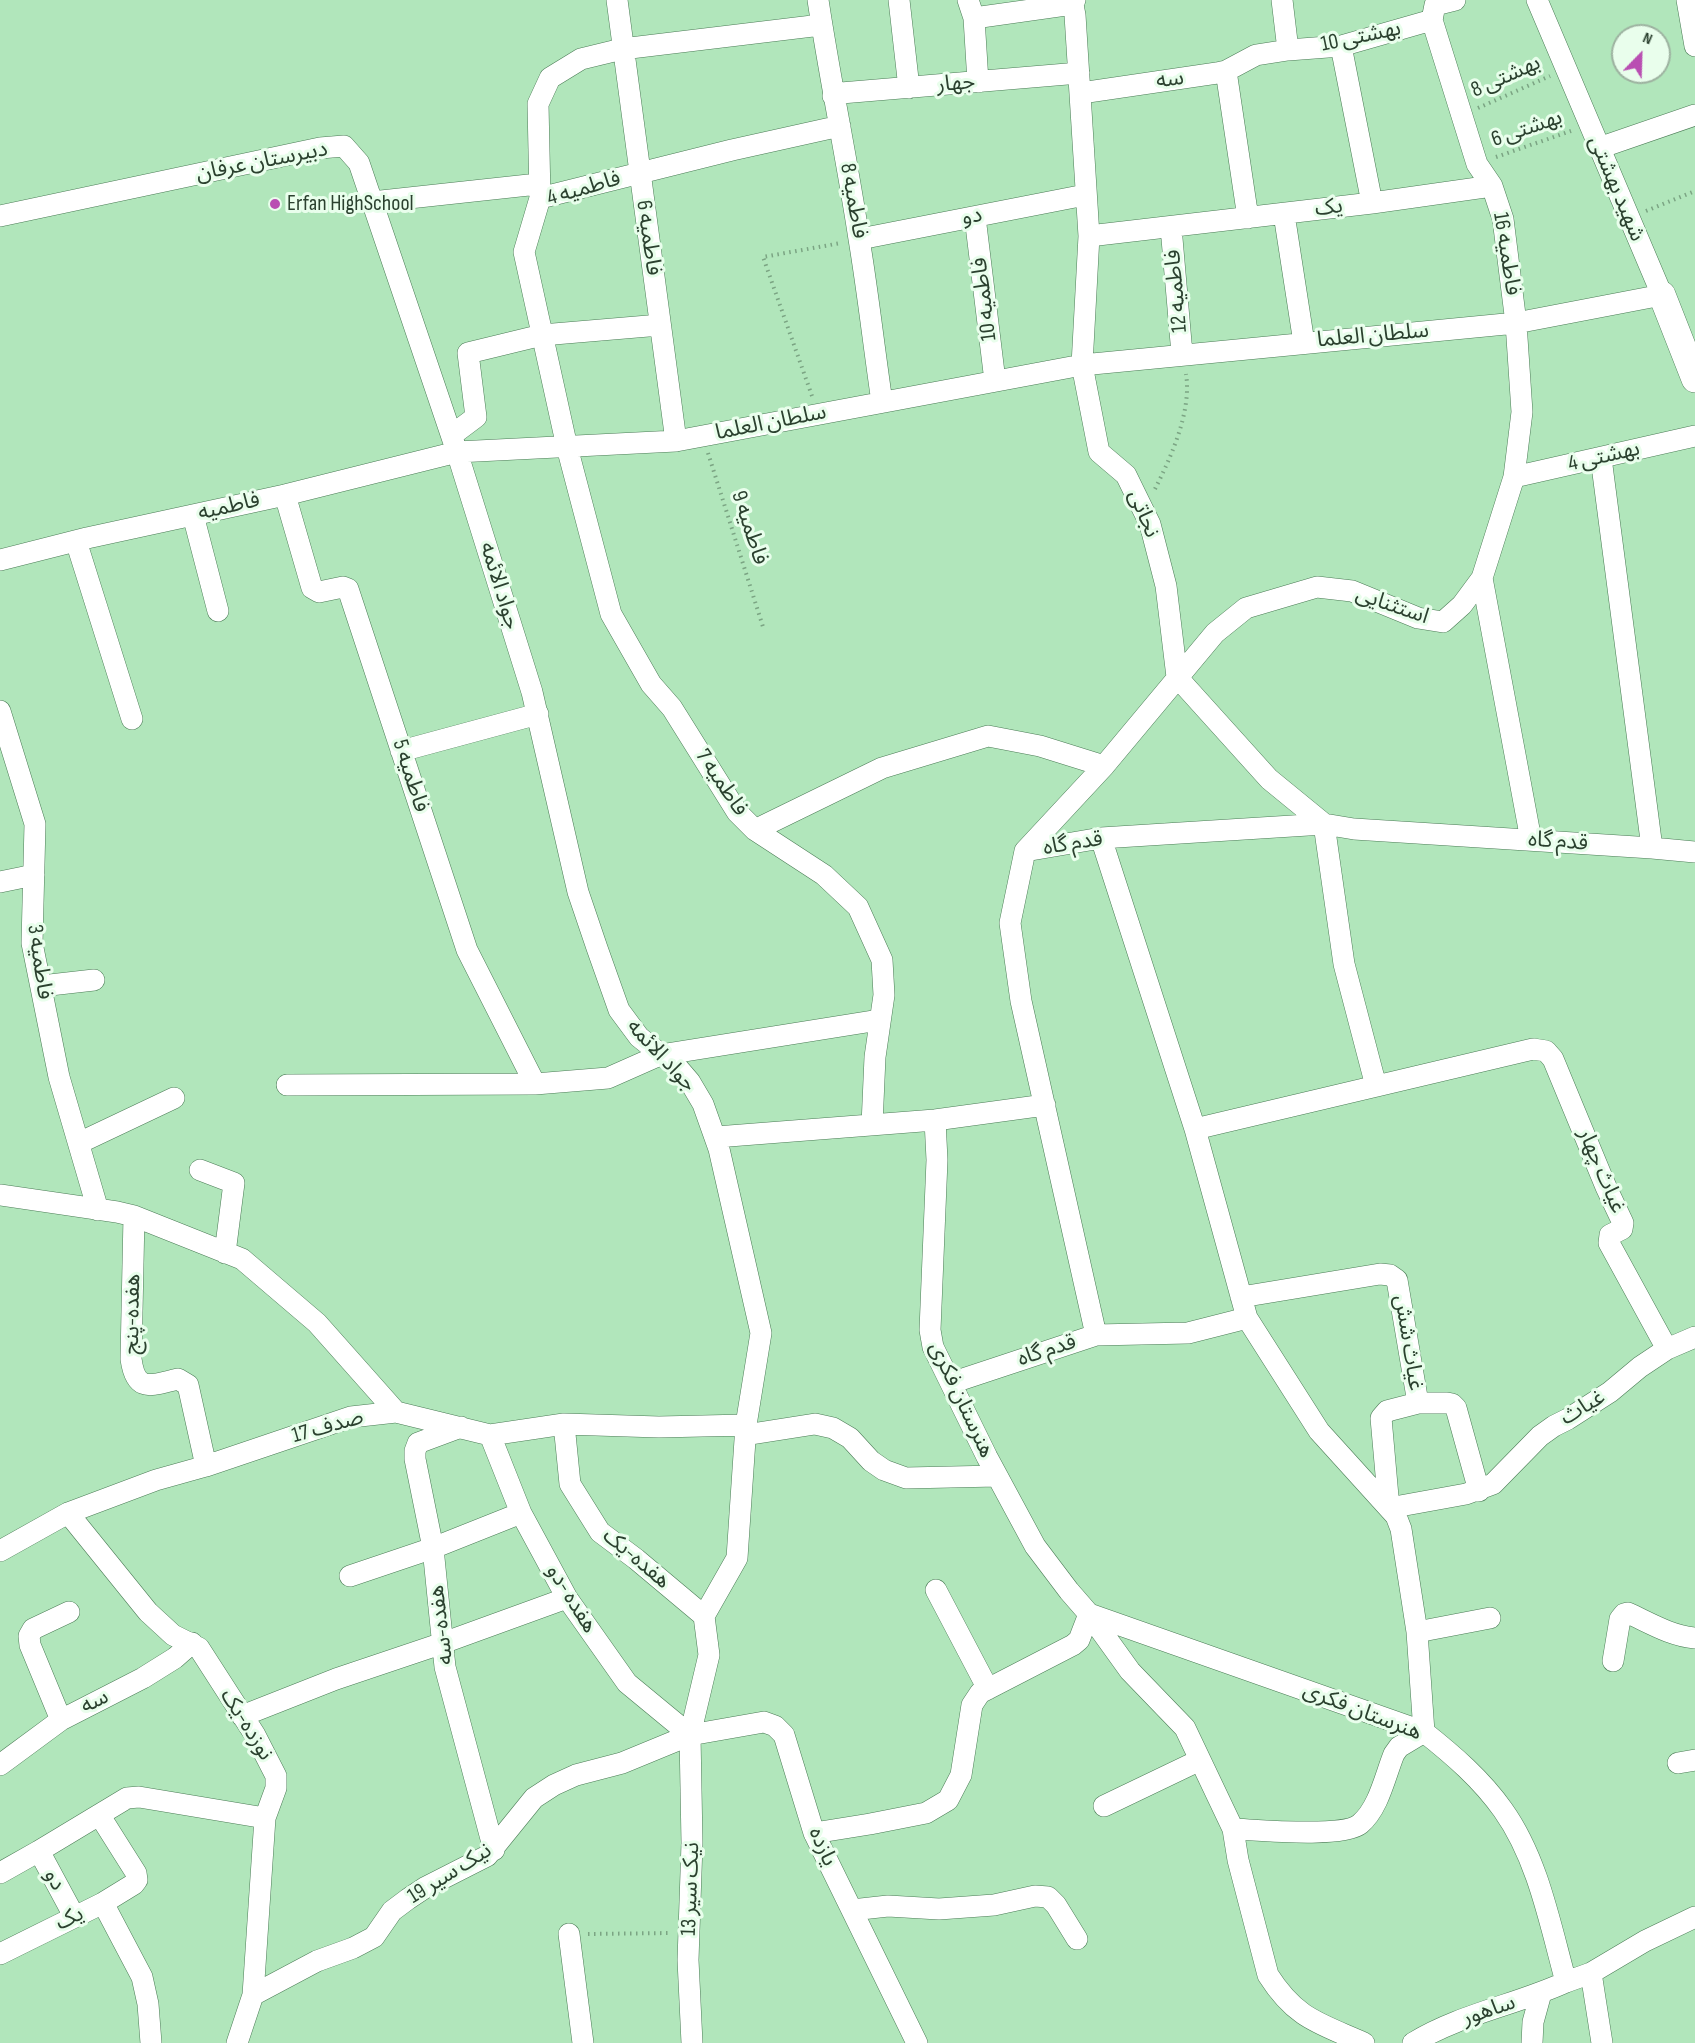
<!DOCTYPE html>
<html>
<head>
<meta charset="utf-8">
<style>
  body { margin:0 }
  #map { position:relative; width:1695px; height:2043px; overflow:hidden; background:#b1e6bb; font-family:"Sofia Sans Condensed",sans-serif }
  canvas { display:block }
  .north { position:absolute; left:1611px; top:24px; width:60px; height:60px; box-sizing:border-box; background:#e9feec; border:2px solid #9db2a0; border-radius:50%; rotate:23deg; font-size:16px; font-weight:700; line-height:24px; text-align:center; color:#2b412f }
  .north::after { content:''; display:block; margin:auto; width:21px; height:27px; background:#b94fb2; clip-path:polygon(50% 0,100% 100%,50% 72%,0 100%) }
</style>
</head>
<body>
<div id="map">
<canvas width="1695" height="2043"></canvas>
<div class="north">N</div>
</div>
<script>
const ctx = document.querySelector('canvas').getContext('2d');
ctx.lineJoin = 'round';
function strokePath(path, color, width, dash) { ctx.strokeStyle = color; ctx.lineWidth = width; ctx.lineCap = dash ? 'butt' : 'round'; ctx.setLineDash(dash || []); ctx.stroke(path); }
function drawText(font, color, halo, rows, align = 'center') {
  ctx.font = font + ' "Sofia Sans Condensed","Noto Sans Arabic",sans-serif'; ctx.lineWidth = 6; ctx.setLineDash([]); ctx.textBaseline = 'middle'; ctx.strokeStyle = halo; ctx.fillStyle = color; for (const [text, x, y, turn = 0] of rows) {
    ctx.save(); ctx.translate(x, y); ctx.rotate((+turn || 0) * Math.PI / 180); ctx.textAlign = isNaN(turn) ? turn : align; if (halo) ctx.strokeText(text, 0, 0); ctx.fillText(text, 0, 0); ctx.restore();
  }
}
const path = new Path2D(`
  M1478 108 1550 76
  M1496 157 1571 131
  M1646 211 1695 191
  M812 396 763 257 841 243
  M708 453 764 630
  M1155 489C1171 457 1192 411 1186 374
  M588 1934 671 1933`);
const minor = new Path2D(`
  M617 0 676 441
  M818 0C830 80 847 159 859 239 868 293 874 348 882 402
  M899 0 909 88
  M968 0 974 18 1073 4 1075 0
  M1072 0 1075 15 1089 236 1082 365 1099 452 1126 475 1150 524 1166 586 1177 677 1269 779 1324 824 1344 964 1376 1086
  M1282 0 1288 50
  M1687 0 1695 46
  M974 18 978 82
  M1341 46 1372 203
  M1226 71 1248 218
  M1081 93 1217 73 1226 71 1256 55 1288 50 1341 46 1432 20 1435 5 1455 0
  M833 96 841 93 1079 73
  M840 126 732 150 540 198 524 252 567 447 611 614 651 684 672 708 737 812 755 830 824 875 858 907 882 960 884 995 875 1057 872 1125
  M1599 148 1695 115
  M540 198 538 104 550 78 581 59 622 49 821 25
  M372 202 538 184
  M1284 214 1304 343
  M0 216 320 148 344 146 359 163 457 452 532 692 578 892 597 948 619 1010 639 1037 678 1068 690 1082 703 1104 719 1149 761 1333 746 1425 737 1558 704 1616 709 1655 690 1735 692 1843 688 1960 692 2043
  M975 217 995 381
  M1171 227 1182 354
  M1089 236 1372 203 1492 186 1477 164 1432 20
  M860 239 1085 195
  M452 435 476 417 468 353 542 335 660 325
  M1601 458 1652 848
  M1514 477 1695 436
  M285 495 312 588 319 592 343 587 348 589 467 950 535 1084
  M193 515 218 611
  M76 541 132 719
  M0 560 87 538 285 495 457 452 676 441 1082 365 1516 323 1662 295 1537 0
  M1482 578 1531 840
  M0 711 35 824 32 943 59 1077 98 1210
  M401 751 538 714
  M755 830 882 768 988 736 1040 746 1104 766
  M1101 838 1195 1129 1247 1318 1319 1431 1396 1516 1401 1529 1417 1632 1424 1732 1399 1747 1394 1754C1385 1776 1379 1808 1360 1824 1343 1838 1258 1830 1233 1829
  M1025 851 1104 766 1215 633 1246 608 1317 587 1352 591 1418 618 1443 622 1462 605 1482 578 1514 477 1522 412 1516 323 1503 219 1492 186
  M0 882 34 875
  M41 986 94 980
  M287 1085 535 1084 608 1078 660 1055 879 1020
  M935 1120 937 1160 930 1330 933 1347 987 1457 1035 1546 1069 1591 1089 1614 1424 1732C1453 1755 1481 1779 1503 1810 1538 1859 1550 1924 1566 1982L1591 1973 1645 1941 1695 1917
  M1195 1129 1533 1049 1546 1051 1553 1059 1606 1187 1623 1223 1622 1229 1610 1235 1609 1243 1667 1349
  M716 1137 935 1120 1045 1105
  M79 1143 174 1098
  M200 1170 234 1183 225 1253
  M0 1195 117 1212 134 1216 242 1259 317 1323 396 1412
  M134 1216 131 1359C136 1394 151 1385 178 1379L188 1385 206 1466
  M1241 1297 1380 1274 1390 1275 1397 1280 1418 1403H1447L1452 1404 1456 1408 1479 1491
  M1096 1335 1188 1333 1247 1318
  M951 1383 1096 1335 1021 1001 1010 923 1025 851 1101 838 1324 824 1354 829 1652 848 1695 852
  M1418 1403 1387 1411 1381 1418 1389 1508 1466 1494 1493 1484 1540 1436 1554 1426 1568 1419 1610 1392 1640 1367 1667 1349 1695 1337
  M564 1424 570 1484 600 1532 636 1559 704 1616
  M461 1427 418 1443 415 1451V1459L433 1548 445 1667 494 1850
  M490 1435 521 1513 567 1598 627 1683 690 1735
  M745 1435 815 1424 833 1428 850 1438 871 1461 884 1470 906 1478 997 1476
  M68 1513 148 1612 173 1635 199 1648 255 1735 276 1776V1788L265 1818 253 1995
  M0 1551 68 1513 156 1480 206 1466 351 1417 396 1412 490 1435 564 1424 659 1427 746 1425
  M350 1576 433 1548 521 1513
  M936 1590 988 1689
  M1089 1614 1130 1671 1185 1728 1233 1829 1238 1860 1268 1975C1296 2019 1319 2023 1364 2043
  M1417 1632 1490 1618
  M1613 1661 1620 1619 1624 1614 1628 1613C1650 1623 1671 1636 1695 1638
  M242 1716 336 1679 443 1643 567 1598
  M61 1720 30 1645 29 1636 33 1629 69 1612
  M1678 1763 1695 1760
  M0 1765 61 1720 143 1678 175 1658 192 1643
  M1104 1806 1200 1760
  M814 1833 870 1824 926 1813 948 1800 961 1775 972 1705 980 1693 1073 1645 1079 1640 1089 1614
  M39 1851 127 1798 139 1797 265 1818
  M0 1873 39 1851 74 1916
  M103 1903 142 1977 148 2004 151 2043
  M852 1910 888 1906 939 1909 994 1905 1035 1896 1048 1897 1056 1905 1077 1939
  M569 1934 583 2043
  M0 1954 103 1903 134 1884 137 1880 136 1873 100 1816
  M1591 1973 1602 2043
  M237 2043 253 1995 317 1961 353 1948 374 1937 392 1911 408 1899 426 1887 487 1856 534 1798 554 1785 576 1775 622 1763 690 1735 764 1722 775 1726 784 1735 814 1833 917 2043
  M1413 2043C1460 2014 1516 2005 1566 1982
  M1532 2043 1533 2022 1541 1993`);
const tertiary = new Path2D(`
  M1662 295 1695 379`);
const markers = [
  [275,204,6,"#b94fb2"]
];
const streetNames = [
  ["بهشتی 10",1361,37,-12],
  ["بهشتی 8",1506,77,-24],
  ["سه",1170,80,-8],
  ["جهار",956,84,-5],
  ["بهشتی 6",1527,129,-19],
  ["دبیرستان عرفان",262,162,-11],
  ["فاطمیه 4",584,189,-16],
  ["شهید بهشتی",1616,189,67],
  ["فاطمیه 8",853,201,80],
  ["یک",1329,208,-7],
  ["دو",972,217,-11],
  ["فاطمیه 6",648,238,82],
  ["فاطمیه 16",1506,254,81],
  ["فاطمیه 12",1177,291,-95],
  ["فاطمیه 10",985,299,-97],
  ["سلطان العلما",1373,336,-5],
  ["سلطان العلما",771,423,-11],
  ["بهشتی 4",1604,457,-13],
  ["فاطمیه",229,507,-13],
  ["نجاتی",1143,514,68],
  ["فاطمیه 9",749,528,72],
  ["جواد الائمه",499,586,73],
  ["استثنایی",1392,606,19],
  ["فاطمیه 5",410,776,72],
  ["فاطمیه 7",721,783,56],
  ["قدم گاه",1558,842,4],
  ["قدم گاه",1073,844,-9],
  ["فاطمیه 3",39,962,82],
  ["جواد الائمه",661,1056,47],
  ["غیاث چهار",1601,1171,67],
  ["هفده-پنج",133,1314,-89],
  ["غیاث شش",1408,1343,81],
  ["قدم گاه",1047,1351,-18],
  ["هنرستان فکری",961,1400,65],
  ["غیاث",1583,1408,-31],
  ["صدف 17",328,1427,-16],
  ["هفده-یک",636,1559,40],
  ["هفده -دو",571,1599,58],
  ["هفده-سه",442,1625,-97],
  ["سه",95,1702,-27],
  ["هنرستان فکری",1362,1712,21],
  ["نوزده-یک",246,1725,58],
  ["یازده",822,1847,66],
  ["نیک سیر 19",450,1874,-32],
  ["دو",54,1880,61],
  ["نیک سیر 13",691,1889,-88],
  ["یک",70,1919,-26],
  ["ساهور",1489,2011,-19]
];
const poiNames = [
  ["Erfan HighSchool",287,204]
];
strokePath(minor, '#4b7c56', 22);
strokePath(tertiary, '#4b7c56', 28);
strokePath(path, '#7ba483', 4, [1.5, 4.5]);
strokePath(minor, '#fff', 21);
strokePath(tertiary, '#fff', 27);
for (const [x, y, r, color] of markers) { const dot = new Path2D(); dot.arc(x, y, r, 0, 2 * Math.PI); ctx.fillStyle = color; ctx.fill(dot); strokePath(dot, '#e9feec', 2); }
drawText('22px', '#2b412f', '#e9feec', streetNames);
drawText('22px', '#2b412f', '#e9feec', poiNames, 'left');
</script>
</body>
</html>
